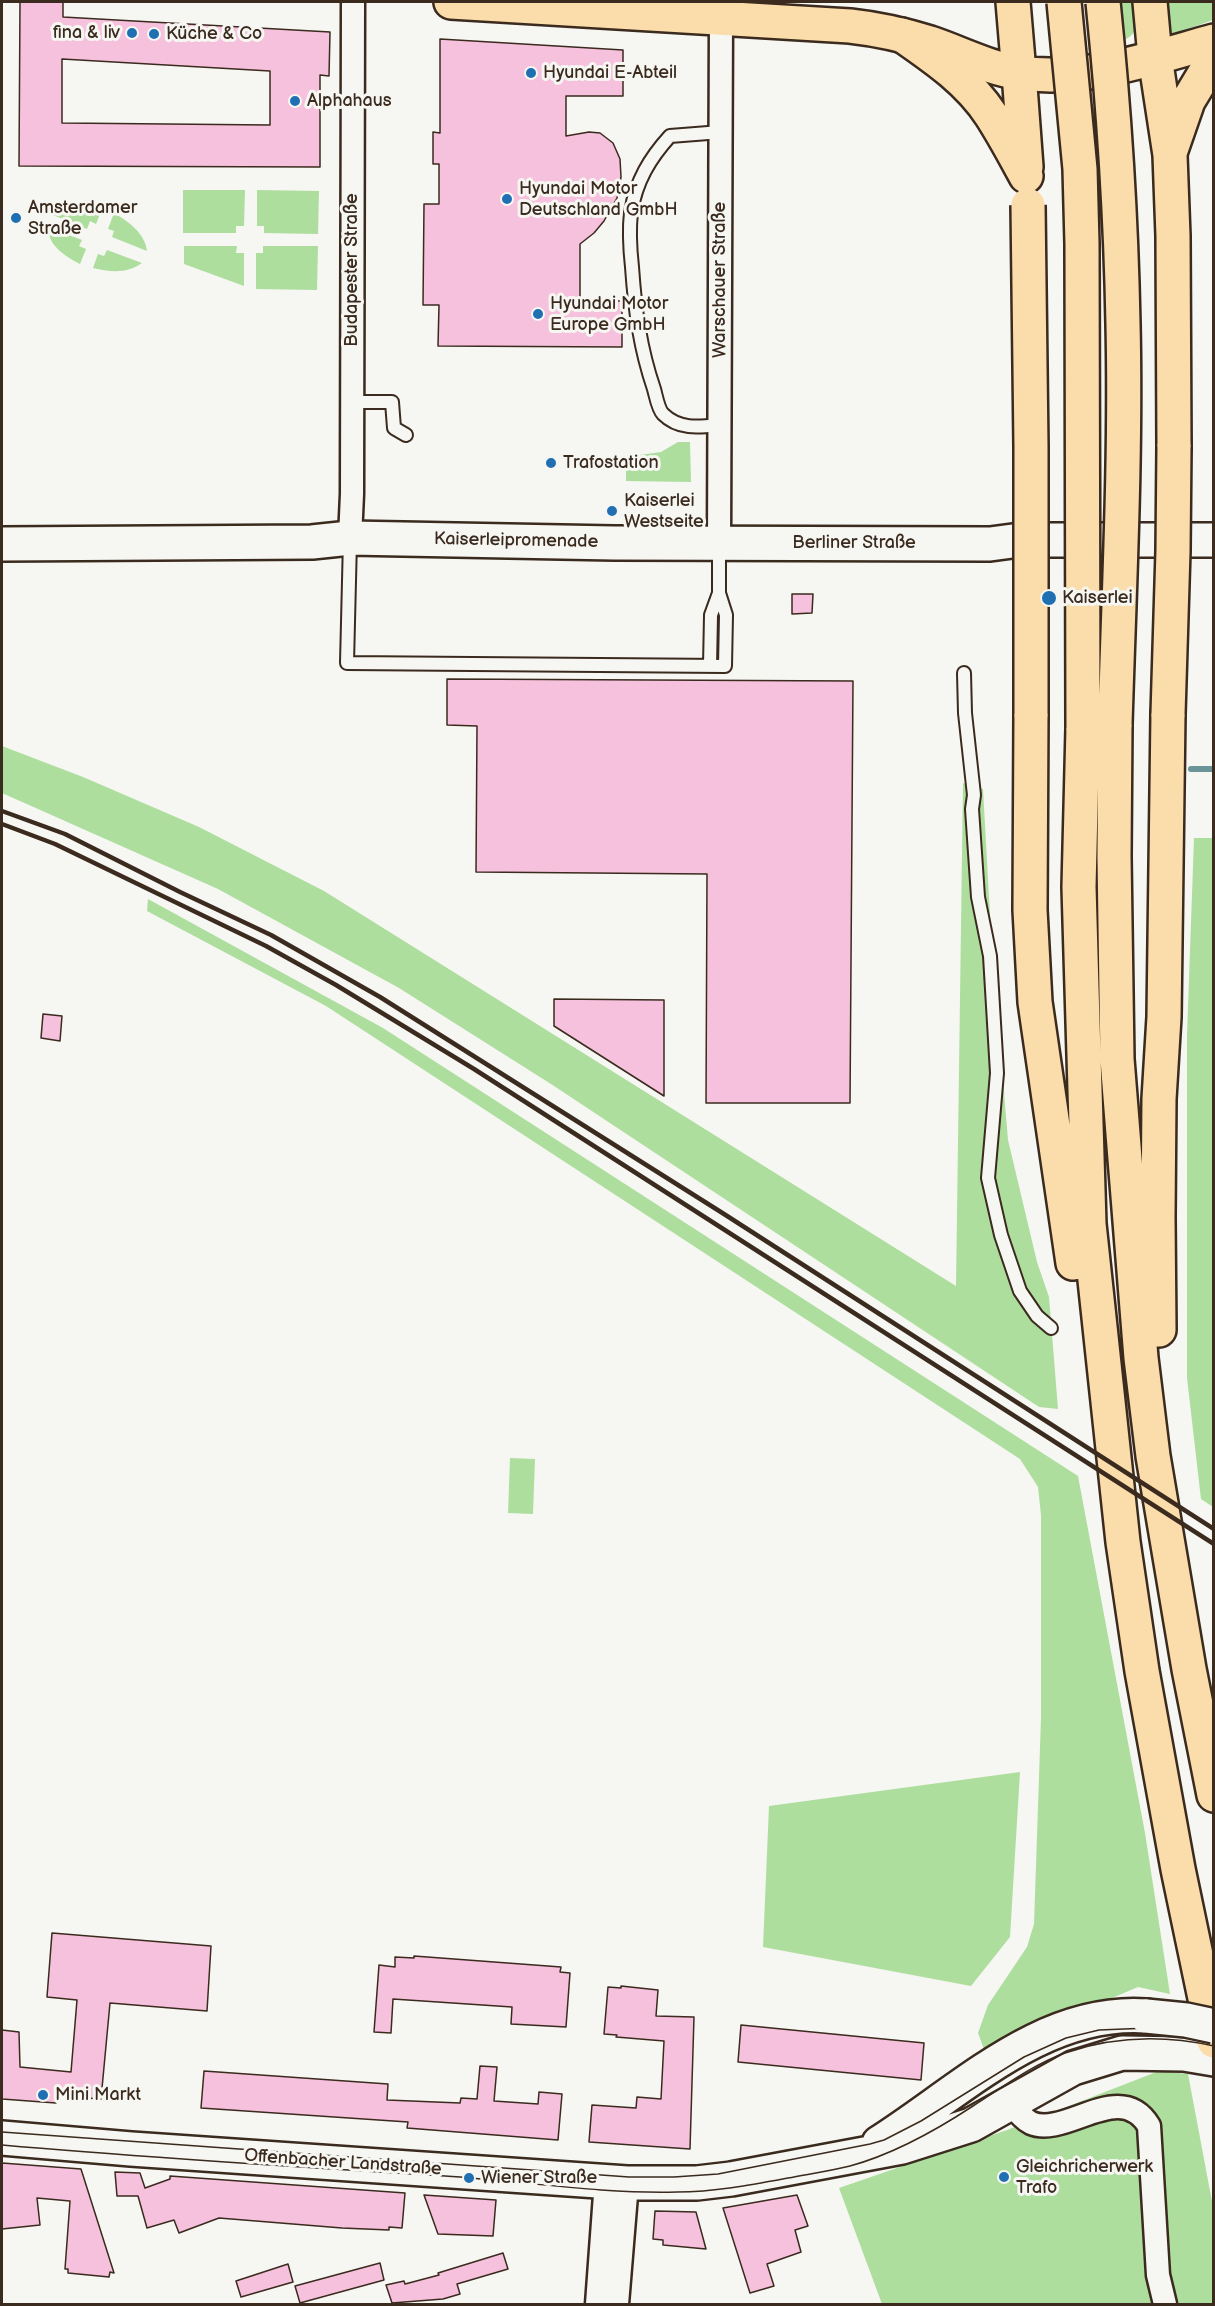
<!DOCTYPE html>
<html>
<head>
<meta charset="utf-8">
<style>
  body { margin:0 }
  #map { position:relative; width:1215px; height:2306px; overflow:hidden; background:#f6f6f2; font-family:"Balsamiq Sans",sans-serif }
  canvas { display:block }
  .frame { position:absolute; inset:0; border:3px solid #3b2a1e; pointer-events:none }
</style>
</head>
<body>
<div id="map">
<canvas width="1215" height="2306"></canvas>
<div class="frame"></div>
</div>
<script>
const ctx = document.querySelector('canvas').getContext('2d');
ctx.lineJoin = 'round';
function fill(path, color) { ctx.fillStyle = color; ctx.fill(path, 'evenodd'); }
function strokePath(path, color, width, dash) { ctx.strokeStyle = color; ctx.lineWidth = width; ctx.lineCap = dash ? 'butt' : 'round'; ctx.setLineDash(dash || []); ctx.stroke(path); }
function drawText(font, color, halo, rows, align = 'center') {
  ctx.font = font + ' "Balsamiq Sans",sans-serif'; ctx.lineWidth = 6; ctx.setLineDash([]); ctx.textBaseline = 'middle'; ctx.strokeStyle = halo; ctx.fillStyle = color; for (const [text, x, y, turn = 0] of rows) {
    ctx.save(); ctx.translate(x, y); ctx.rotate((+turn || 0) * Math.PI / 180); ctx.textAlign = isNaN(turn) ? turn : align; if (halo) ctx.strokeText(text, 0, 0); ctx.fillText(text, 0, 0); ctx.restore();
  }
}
const green = new Path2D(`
  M1117 2H1141C1140 18 1139 36 1121 41Z
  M1164 2H1213V20L1168 36Z
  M183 190H245L244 226H236V233H183Z
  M257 190 319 191 318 234 264 233V226H257Z
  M85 206 102 209 96 224 90 221 87 229 53 215C62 206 73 206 85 206Z
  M114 213C129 222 145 233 147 251L112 237 114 231 108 229Z
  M48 227 82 240 79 246 86 249 80 264C65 256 48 246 48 227Z
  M184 246H237L236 253H244V286L184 264Z
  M263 246H318L317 290 256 289V253H263Z
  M107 250 142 263C127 274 110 272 93 268L98 254 104 256Z
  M678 442H690L691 482 626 481V457L661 452Z
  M2 746 83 777 199 827 324 891 956 1286 963 783 983 789 992 951 1008 1140 1037 1262 1049 1297 1058 1409 1039 1407 551 1084 399 988 218 889 2 793Z
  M1194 838H1214L1213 1507 1201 1499 1187 1378V1035Z
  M148 899 383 1028 1078 1476 1145 1833 1170 1994 1138 1987 985 2052 978 2033 988 2005 1027 1947 1034 1924 1041 1718V1515L1038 1487 1020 1459 326 1006 147 911Z
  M510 1458 535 1459 533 1514 508 1513Z
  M1020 1772 1010 1937 971 1986 763 1947 769 1806Z
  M1159 2071 1188 2074 1213 2207V2304H1179L1169 2266 1146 2269 1152 2304H882L839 2188 1007 2130Z`);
const stream = new Path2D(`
  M1191 769H1214`);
const building = new Path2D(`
  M20 2H63V17L330 32 329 76 320 75V167L19 166ZM62 59 270 71V125L62 123Z
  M440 39 623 50V96H566V136L589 132 600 133 613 143 620 159 621 177 617 198 604 221 594 233 580 244V300L622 301V347L438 346 439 305H423L424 204H439V164H433V132L440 133Z
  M792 594H813L812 613 792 614Z
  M447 679 853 681 850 1103H706L707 874 476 872 477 726 447 725Z
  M554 999 664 1000V1096L554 1026Z
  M43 1014 62 1016 60 1041 41 1038Z
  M52 1933 211 1946 207 2011 110 2003 101 2099 57 2096 56 2103 2 2099V2030L19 2032 20 2067 71 2072 77 2000 47 1997Z
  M414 1956 561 1967 560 1972 570 1973 566 2027 511 2024 512 2007 393 1999 391 2033 374 2032 379 1965 395 1967V1957L414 1958Z
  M621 1986 658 1990 656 2016 694 2017 690 2149 589 2142 592 2105 636 2108 637 2097 661 2099 664 2041 616 2037 617 2035 604 2034 608 1987 621 1988Z
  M741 2025 924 2043 921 2080 738 2062Z
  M480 2066 497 2067 494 2101 538 2104 539 2092 562 2094 558 2140 407 2128 408 2122 201 2108 204 2071 388 2084 387 2100 460 2103 461 2098 477 2099Z
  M2 2163 81 2169 114 2273 110 2272 109 2277 68 2273V2269H65L70 2201 37 2198 40 2225 2 2229Z
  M115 2172 140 2173 145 2188 170 2179V2176L405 2193 402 2228 389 2227V2230L342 2228 219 2218 179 2233 174 2220 147 2228 138 2196H117Z
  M424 2195 496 2200 493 2236 438 2234Z
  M797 2195 808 2226 795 2230 801 2252 767 2264 774 2286 750 2293 723 2208Z
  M655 2211 696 2212 706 2249 663 2245V2240L653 2239Z
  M503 2253 508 2269 457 2284 460 2294 443 2299 392 2303 386 2285 404 2281 405 2284 439 2275 438 2273Z
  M380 2263 384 2280 300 2303 295 2286Z
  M288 2264 293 2282 241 2297 236 2281Z`);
const service = new Path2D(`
  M352 402H392L394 428 406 435
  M719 425C700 427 679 430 663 414 658 409 656 396 654 389 640 348 635 310 632 267 630 249 629 230 631 212 636 181 650 158 670 136L721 132
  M350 540 347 663 725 666 726 615 719 593V544
  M710 666 711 615 719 593
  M964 673 965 713 974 795 972 809 978 897 990 956 997 1073 988 1178 1001 1235 1020 1291 1037 1316 1051 1328`);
const minor = new Path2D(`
  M350 538 352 494 353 2
  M719 542 721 19
  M1011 2103C1016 2110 1023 2119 1031 2123 1066 2138 1120 2078 1149 2126L1158 2275 1165 2304
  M597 2304 606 2181
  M617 2304 627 2183`);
const secondary = new Path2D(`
  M2 544 312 542 350 538 614 543 990 544 1020 540H1214
  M2 2138 131 2149 627 2183H697L731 2179 902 2147 971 2125 1073 2068 1122 2053 1184 2054 1214 2059
  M879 2143C961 2091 1042 2009 1146 2016`);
const primary = new Path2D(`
  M451 2 850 26C877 29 904 35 930 43 960 53 990 69 1021 73 1086 82 1152 58 1214 41
  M1013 2 1019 73
  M1150 2 1155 57`);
const motorway = new Path2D(`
  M902 35C935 58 969 81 991 115 1004 135 1015 156 1026 176
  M1155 57 1170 155 1173 236 1174 447
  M1019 73 1026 167
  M1171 150 1188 101 1214 58
  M1031 714 1030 910 1035 1002 1073 1263
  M1115 724 1114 856 1117 1059 1141 1358 1153 1456 1189 1669 1214 1795
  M1083 728 1079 887 1089 1224 1123 1542 1142 1671 1178 1869 1214 2041
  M1159 1330 1158 1217 1159 1099 1164 1017 1168 714`);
const tram = new Path2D(`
  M2 2132 629 2177H674L718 2174 870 2144 884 2140 921 2121 1024 2057 1066 2038 1099 2030 1149 2028 1175 2029 1214 2037
  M2 2145C149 2158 297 2167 445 2176 522 2181 600 2194 677 2192 715 2192 751 2185 788 2178 809 2174 830 2171 850 2166 894 2154 935 2131 973 2106 1003 2087 1032 2065 1065 2053 1114 2036 1164 2035 1214 2046`);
const rail = new Path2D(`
  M2 811 65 834 180 892 271 935 380 997 724 1214 1214 1529
  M2 824 55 844 266 946 336 985 474 1069 1214 1544`);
const secondaryBridge = new Path2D(`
  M1146 2016 1186 2020 1214 2026`);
const motorwayBridge = new Path2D(`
  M1064 2 1080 169 1082 244 1083 728
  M1103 2C1114 109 1121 216 1123 324 1126 457 1119 591 1115 724
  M1028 205 1031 447V714
  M1168 714 1173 551 1174 447`);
const markers = [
  [132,33,6,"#1f6fb2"],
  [154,34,6,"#1f6fb2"],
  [531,73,6,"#1f6fb2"],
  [295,101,6,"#1f6fb2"],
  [507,199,6,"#1f6fb2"],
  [16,218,6,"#1f6fb2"],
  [538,314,6,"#1f6fb2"],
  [551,463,6,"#1f6fb2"],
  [612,511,6,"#1f6fb2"],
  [1049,598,8,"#1f6fb2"],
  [43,2095,6,"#1f6fb2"],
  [1004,2177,6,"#1f6fb2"],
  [469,2178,6,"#1f6fb2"]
];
const poiNames = [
  ["fina & liv",120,33,"right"],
  ["Küche & Co",166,34],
  ["Hyundai E-Abteil",543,73],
  ["Alphahaus",307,101],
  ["Hyundai Motor",519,189],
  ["Deutschland GmbH",519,210],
  ["Amsterdamer",28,208],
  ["Straße",28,229],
  ["Hyundai Motor",550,304],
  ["Europe GmbH",550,325],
  ["Trafostation",563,463],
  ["Kaiserlei",624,501],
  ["Westseite",624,522],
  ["Kaiserlei",1062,598],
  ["Mini Markt",55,2095],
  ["Gleichricherwerk",1016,2167],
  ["Trafo",1016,2188],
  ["Wiener Straße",481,2178]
];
const streetNames = [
  ["Budapester Straße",352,270,-90],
  ["Warschauer Straße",720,280,-90],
  ["Kaiserleipromenade",516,541,1],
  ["Berliner Straße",854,543],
  ["Offenbacher Landstraße",343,2163,4]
];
fill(green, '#adde9e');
strokePath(stream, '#6b9398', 6);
fill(building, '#f6c1dc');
strokePath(building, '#3b2a1e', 1.5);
strokePath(service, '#3b2a1e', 16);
strokePath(minor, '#3b2a1e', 27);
strokePath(secondary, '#3b2a1e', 38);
strokePath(primary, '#3b2a1e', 38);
strokePath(motorway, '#3b2a1e', 38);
strokePath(service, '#f6f6f2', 12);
strokePath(minor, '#f6f6f2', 22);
strokePath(secondary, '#f6f6f2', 33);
strokePath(primary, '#fbdcab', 33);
strokePath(motorway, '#fbdcab', 33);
strokePath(tram, '#3b2a1e', 1.5);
strokePath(rail, '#3b2a1e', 4.5);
strokePath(secondaryBridge, '#3b2a1e', 38, []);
strokePath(motorwayBridge, '#3b2a1e', 38, []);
strokePath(secondaryBridge, '#f6f6f2', 33);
strokePath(motorwayBridge, '#fbdcab', 33);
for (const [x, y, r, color] of markers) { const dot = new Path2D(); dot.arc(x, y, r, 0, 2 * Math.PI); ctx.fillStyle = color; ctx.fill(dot); strokePath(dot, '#f6f6f2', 2); }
drawText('18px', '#3b2a1e', '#f6f6f2', poiNames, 'left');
drawText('18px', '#3b2a1e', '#f6f6f2', streetNames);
</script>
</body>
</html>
